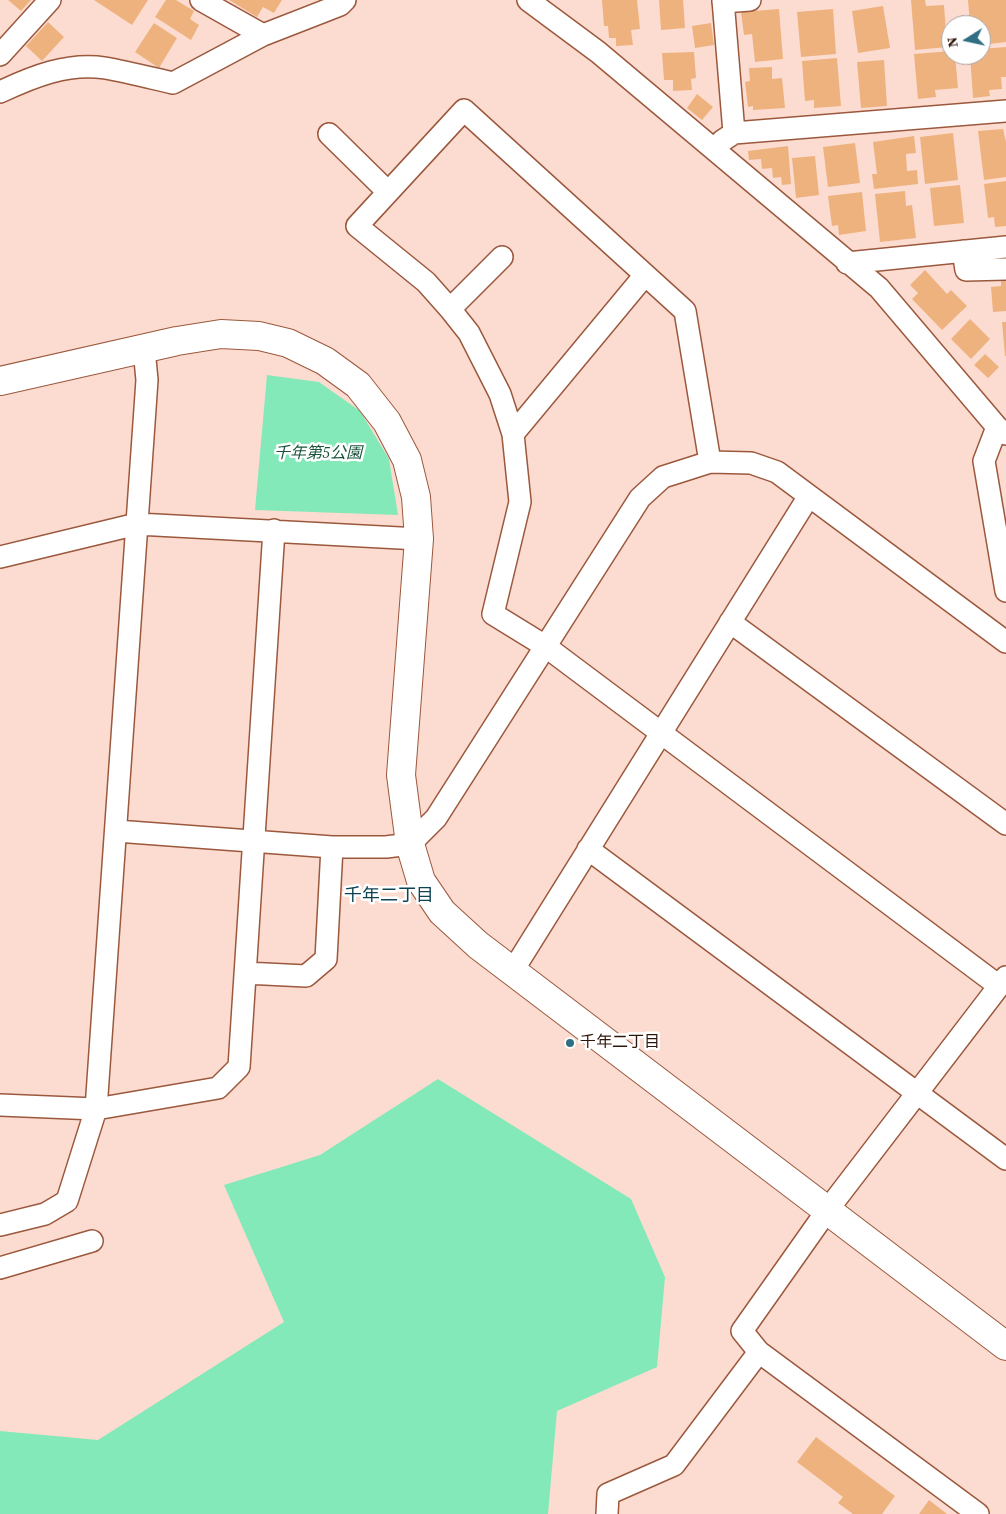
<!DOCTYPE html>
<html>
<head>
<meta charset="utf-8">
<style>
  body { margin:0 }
  #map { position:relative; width:1006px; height:1514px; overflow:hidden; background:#fcdcd0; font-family:"Source Serif 4",serif }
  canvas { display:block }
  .north { position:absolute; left:941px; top:15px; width:50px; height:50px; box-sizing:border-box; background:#fff; border:1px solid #aca19d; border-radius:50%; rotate:260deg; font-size:14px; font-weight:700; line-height:20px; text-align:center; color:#301509 }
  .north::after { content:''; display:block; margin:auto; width:18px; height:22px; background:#2f6e83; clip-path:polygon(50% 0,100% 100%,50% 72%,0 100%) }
</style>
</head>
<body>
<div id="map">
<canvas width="1006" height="1514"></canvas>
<div class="north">N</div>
</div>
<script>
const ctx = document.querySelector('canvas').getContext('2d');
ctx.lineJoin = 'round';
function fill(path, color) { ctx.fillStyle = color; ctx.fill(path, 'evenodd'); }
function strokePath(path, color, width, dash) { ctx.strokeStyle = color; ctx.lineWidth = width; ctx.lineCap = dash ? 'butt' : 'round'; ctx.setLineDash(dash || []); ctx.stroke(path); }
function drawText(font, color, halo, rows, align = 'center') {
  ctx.font = font + ' "Source Serif 4","Noto Sans JP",serif'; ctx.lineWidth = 5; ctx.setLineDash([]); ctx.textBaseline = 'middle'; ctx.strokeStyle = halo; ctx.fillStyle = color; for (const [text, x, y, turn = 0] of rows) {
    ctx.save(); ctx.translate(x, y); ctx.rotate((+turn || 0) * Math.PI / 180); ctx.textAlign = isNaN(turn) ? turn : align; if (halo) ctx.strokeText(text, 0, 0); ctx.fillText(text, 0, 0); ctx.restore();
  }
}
const green = new Path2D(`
  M267 375 319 382 360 411 389 459 398 515 255 510Z
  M438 1079 631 1199 665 1277 657 1367 557 1411 548 1514H0V1431L98 1440 284 1322 224 1185 320 1155Z`);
const building = new Path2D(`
  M8 0H31L21 11Z
  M94 0H148L132 25Z
  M166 0H176L194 11 190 19 199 25 191 40 155 17Z
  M229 0H282L274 13 263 7 257 17Z
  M602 0H637L640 29 631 30 633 45 616 46V38H609L608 26H604Z
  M659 0H683L685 28 661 30Z
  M911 0H925L926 6 944 5 947 47 915 50Z
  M968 0H1006V42L981 45V25H970Z
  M883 6 890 48 858 53 852 11Z
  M779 9 783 59 755 62 752 34 744 35 741 12Z
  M833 9 836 54 801 57 797 12Z
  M48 22 64 37 42 61 26 46Z
  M154 23 177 38 159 68 135 52Z
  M711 23 714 45 695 48 692 26Z
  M1006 47V77H1001L1002 89 989 90 990 96 973 98 970 55H981V49Z
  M951 51V55H955L958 88 935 90 936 97 918 99 914 54Z
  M694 52 696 78 691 79 692 90 673 91V80H664L662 53Z
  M837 58 841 106 814 108V100L805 101 802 61Z
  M884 60 887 106 861 108 857 62Z
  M772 67V79L782 78 785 108 753 110V106L748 107 745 82 750 81 749 68Z
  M697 94 713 107 702 120 687 108Z
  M1003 129 1006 142V177L984 180 978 131Z
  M953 133 958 180 925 184 920 137Z
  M914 136 916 153 906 154 907 171 917 170 918 184 874 189 872 174H877L873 142Z
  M855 143 860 183 828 187 823 147Z
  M788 146 791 184 782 185 781 177 773 178 772 168 762 169 761 159 749 160 748 151Z
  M815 156 819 195 796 198 792 158Z
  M1006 181V226L995 227 994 217 988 218 984 184Z
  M960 185 964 223 934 226 930 188Z
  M905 191 906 206 912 205 916 238 880 242 875 194Z
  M862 192 866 231 839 235 838 225 832 226 828 196Z
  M925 270 947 294 951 290 967 306 942 330 912 299 918 293 910 285Z
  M1001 281H1006V311L993 312 991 287 1001 286Z
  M970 319 990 339 971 359 951 339Z
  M1002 322H1006V356H1005Z
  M985 354 999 367 988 378 974 365Z
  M816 1437 895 1496 882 1514H853L838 1503 843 1497 797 1462Z
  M929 1500 947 1514H919Z`);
const minor = new Path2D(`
  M201 0 263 35
  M528 0 598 52 879 288 997 427 1006 434
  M723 2 750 0
  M0 55 50 0
  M0 92C32 77 68 62 105 68 128 72 151 78 173 83L263 35 340 5 345 0
  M734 133 1006 111
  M329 134 388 192
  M722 141 734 133 723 0
  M963 251 966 270 1006 269
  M847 263 1006 247
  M450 309 502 257
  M997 427 984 461 1006 591
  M513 434 645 275
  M710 462 685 311 464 110 357 226 426 282 450 309 469 333 500 394 513 434 520 502 493 614 545 646 999 986
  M0 557 137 524 419 539
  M730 622 1006 824
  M116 831 332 847H386L410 844 436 818 640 498 663 477 710 462 751 463 777 472 1006 642
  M588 849 1006 1159
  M512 972 809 496
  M245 973 306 976 326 959 332 847
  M0 1105 96 1109 218 1088 239 1067 274 530
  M0 1225 45 1214 67 1201 96 1109 147 380 144 349
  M0 1268 92 1241
  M607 1514 608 1494 674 1465 759 1352
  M978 1514 759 1352 742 1331 826 1212 1006 977`);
const tertiary = new Path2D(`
  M0 381 177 341 221 334 259 336 288 343 325 361 358 385 387 422 407 460 416 497 419 539 401 775 410 844 421 881 442 912 478 945 1006 1346`);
const markers = [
  [570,1043,5,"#2f6e83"]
];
const parkNames = [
  ["千年第5公園",318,454]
];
const poiNames = [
  ["千年二丁目",580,1043]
];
const neighbourhoodNames = [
  ["千年二丁目",389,896]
];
fill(green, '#83e9b9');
fill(building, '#eeb27e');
strokePath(minor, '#9b583d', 24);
strokePath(tertiary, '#9b583d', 30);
strokePath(minor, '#fff', 21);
strokePath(tertiary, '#fff', 28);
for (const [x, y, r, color] of markers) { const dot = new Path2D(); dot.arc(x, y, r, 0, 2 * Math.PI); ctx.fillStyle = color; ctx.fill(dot); strokePath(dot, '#fff', 2); }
drawText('italic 16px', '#19543b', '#fff', parkNames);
drawText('16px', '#301509', '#fff', poiNames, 'left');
drawText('18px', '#0d4353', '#fff', neighbourhoodNames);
</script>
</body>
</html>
